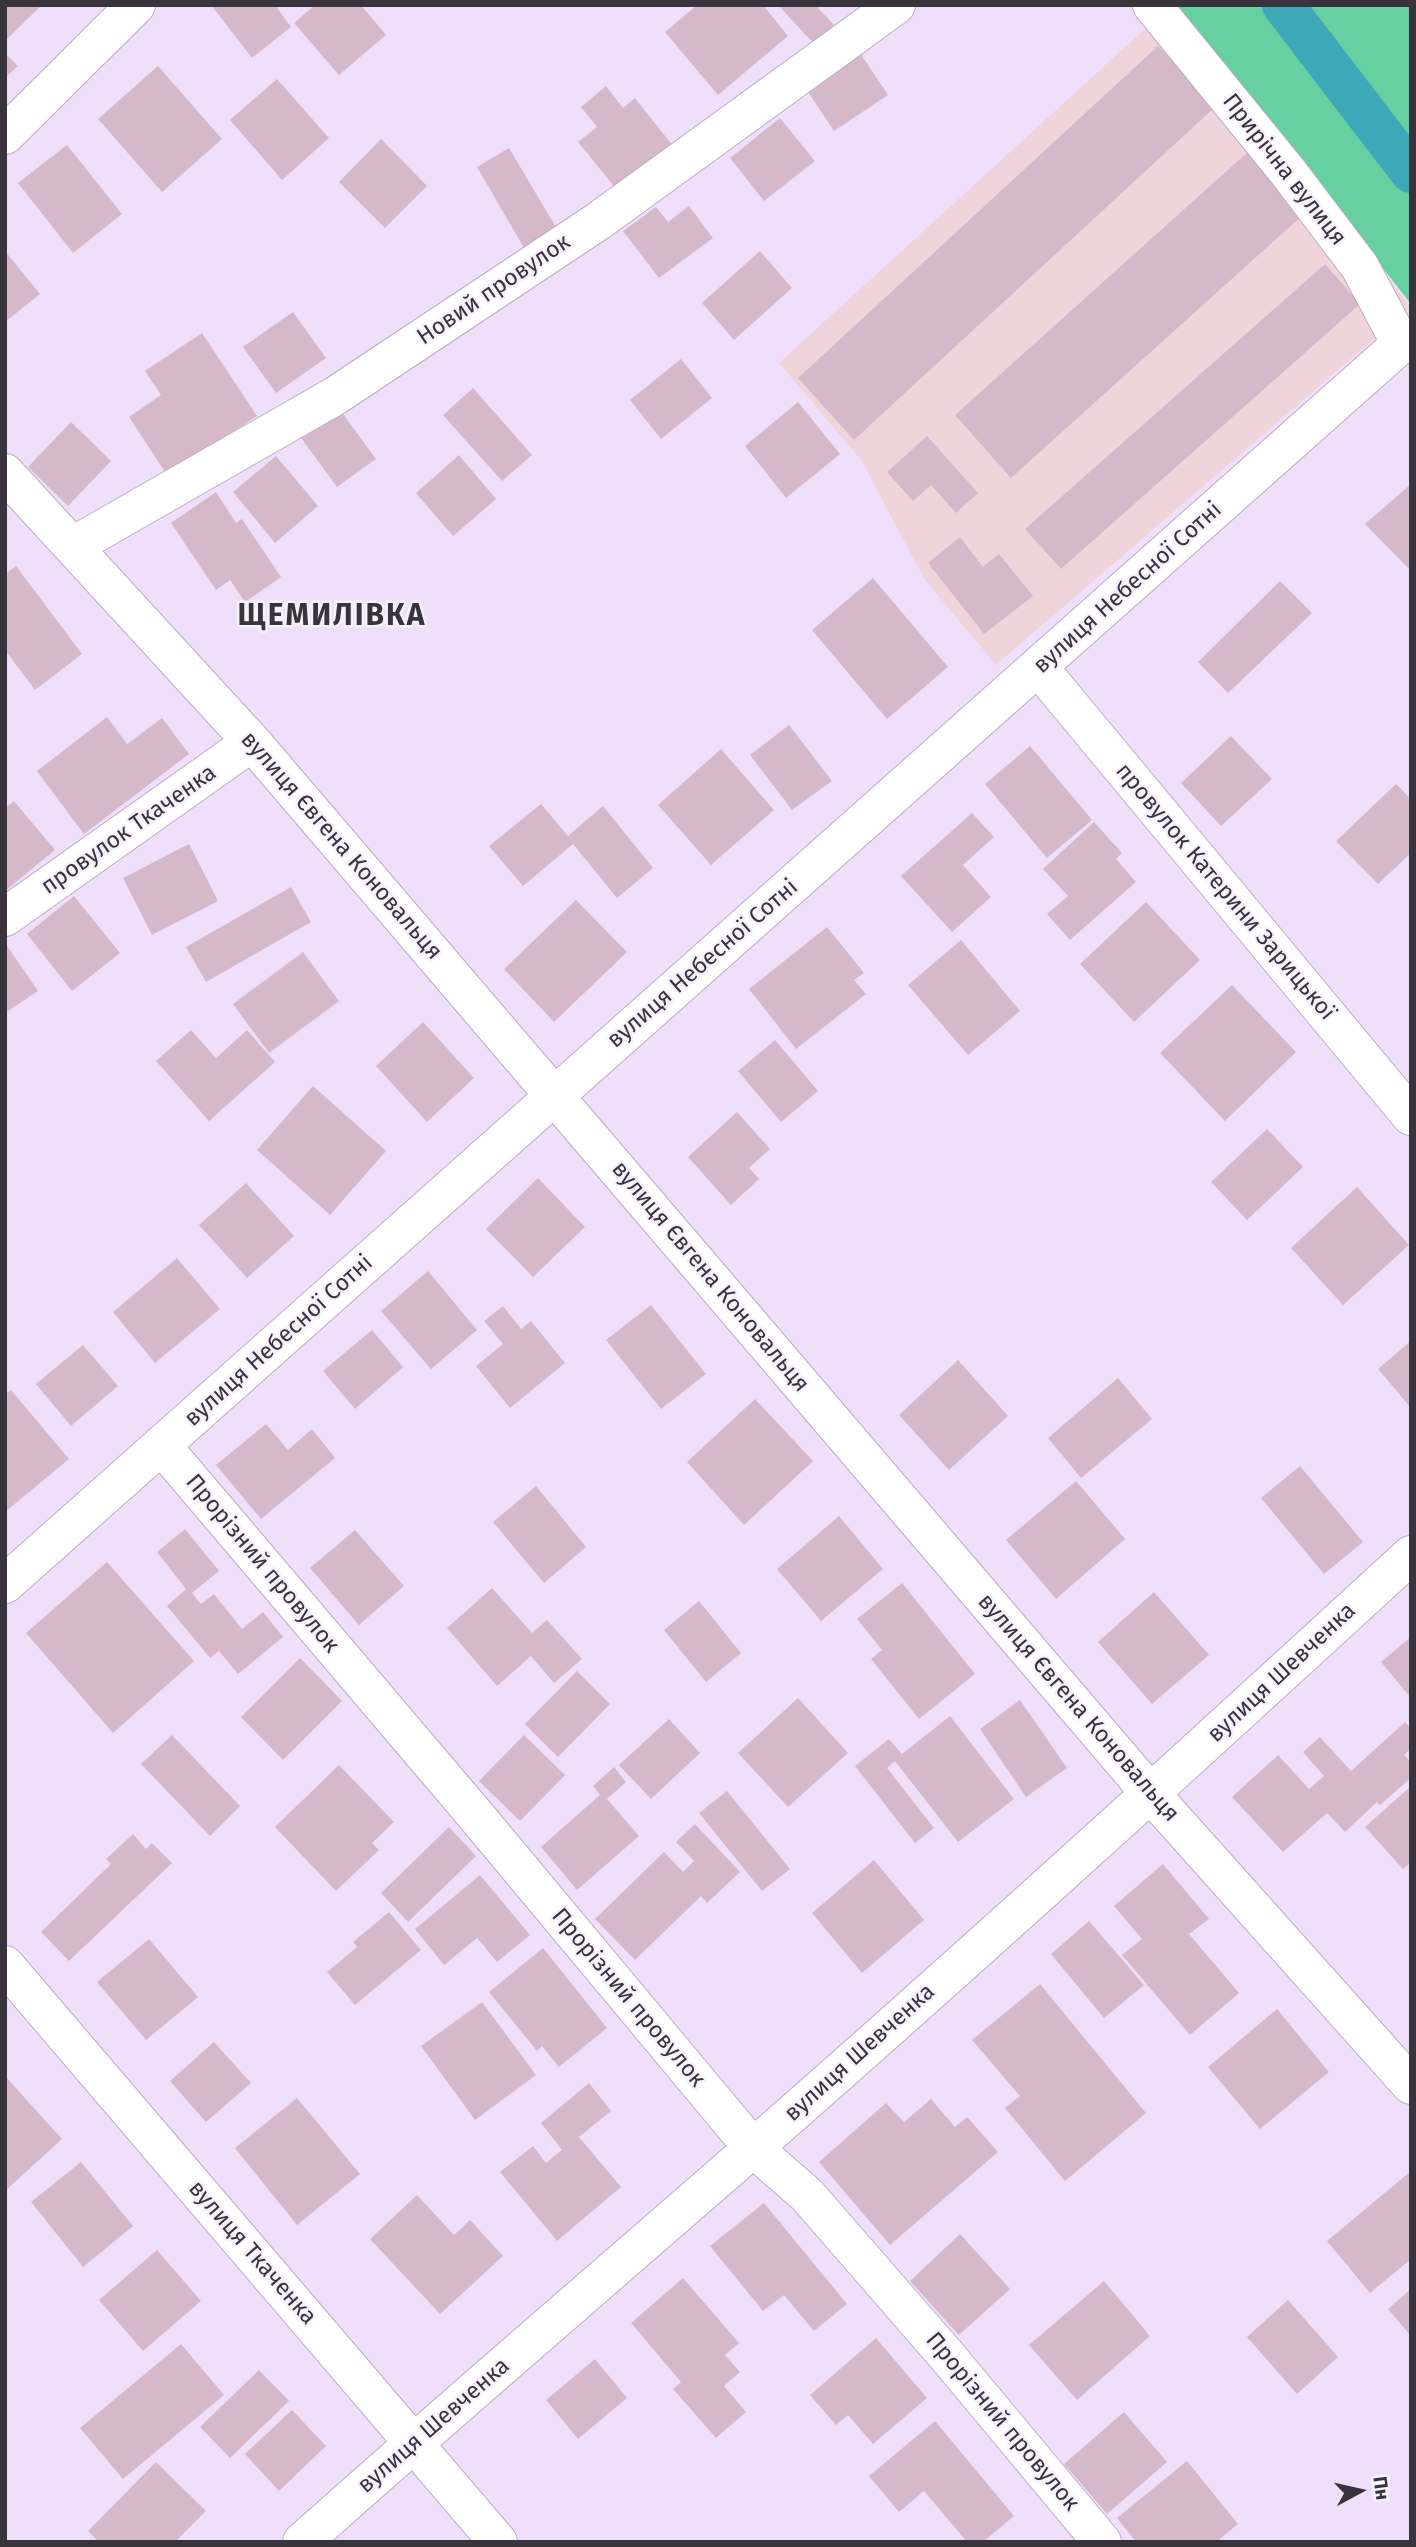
<!DOCTYPE html>
<html>
<head>
<meta charset="utf-8">
<style>
  body { margin:0 }
  #map { position:relative; width:1416px; height:2547px; overflow:hidden; background:#f0dffa; font-family:"Fira Sans",sans-serif }
  canvas { display:block }
  .frame { position:absolute; inset:0; border:7px solid #39333d; pointer-events:none }
  .north { position:absolute; left:1325px; top:2456px; width:70px; height:70px; -webkit-text-stroke:5px #f7f1fc; paint-order:stroke; rotate:82deg; font-size:19px; font-weight:700; line-height:28px; text-align:center; color:#39333d }
  .north::after { content:''; display:block; margin:auto; width:24px; height:32px; background:#39333d; clip-path:polygon(50% 0,100% 100%,50% 72%,0 100%) }
</style>
</head>
<body>
<div id="map">
<canvas width="1416" height="2547"></canvas>
<div class="frame"></div>
<div class="north">Пн</div>
</div>
<script>
const ctx = document.querySelector('canvas').getContext('2d');
ctx.lineJoin = 'round';
function fill(path, color) { ctx.fillStyle = color; ctx.fill(path, 'evenodd'); }
function strokePath(path, color, width, dash) { ctx.strokeStyle = color; ctx.lineWidth = width; ctx.lineCap = dash ? 'butt' : 'round'; ctx.setLineDash(dash || []); ctx.stroke(path); }
function drawText(font, color, halo, rows, align = 'center') {
  ctx.font = font + ' "Fira Sans",sans-serif'; ctx.lineWidth = 5; ctx.setLineDash([]); ctx.textBaseline = 'middle'; ctx.strokeStyle = halo; ctx.fillStyle = color; for (const [text, x, y, turn = 0] of rows) {
    ctx.save(); ctx.translate(x, y); ctx.rotate((+turn || 0) * Math.PI / 180); ctx.textAlign = isNaN(turn) ? turn : align; if (halo) ctx.strokeText(text, 0, 0); ctx.fillText(text, 0, 0); ctx.restore();
  }
}
const industrial = new Path2D(`
  M1171 5H1175L1411 307 996 665 925 580 861 460 779 363Z`);
const green = new Path2D(`
  M1175 5H1411V304Z`);
const canal = new Path2D(`
  M1283 5 1411 172`);
const building = new Path2D(`
  M5 5H42L7 39 5 37Z
  M211 5H275L291 27 252 58Z
  M315 5H361L386 35 339 75 294 23Z
  M697 5H763L788 36 718 95 665 32Z
  M778 5H821L818 8 834 25 814 44Z
  M1158 46 1215 107 854 440 798 378Z
  M5 53 18 66 5 78Z
  M860 53 888 95 834 131 806 89Z
  M158 66 222 139 162 192 98 119Z
  M277 79 329 138 282 180 230 120Z
  M606 86 623 108 635 98 673 146 617 190 578 142 597 127 581 107Z
  M780 118 815 161 764 201 730 158Z
  M381 139 427 186 385 228 339 182Z
  M67 145 122 214 73 253 18 183Z
  M509 148 560 234 527 253 477 167Z
  M1249 151 1305 213 1011 478 955 415Z
  M689 206 713 238 659 278 623 231 656 207 668 222Z
  M5 251 40 294 5 322Z
  M760 251 792 288 734 340 702 303Z
  M1325 264 1360 304 1061 569 1025 529Z
  M293 312 326 358 276 393 243 347Z
  M202 333 257 416 167 475 129 417 161 395 145 371Z
  M681 359 712 398 661 439 630 400Z
  M473 388 532 455 502 481 443 415Z
  M798 402 840 454 786 498 745 446Z
  M338 407 376 459 337 487 299 435Z
  M71 422 111 461 68 506 28 467Z
  M927 436 978 493 956 513 931 485 913 501 887 472Z
  M459 455 496 499 453 536 416 493Z
  M276 456 318 506 275 543 233 492Z
  M1411 484V571L1365 524Z
  M216 492 236 523 242 519 281 577 245 602 230 580 216 590 171 523Z
  M960 537 983 567 999 554 1033 596 984 634 928 563Z
  M16 566 82 654 35 690 5 650V574Z
  M873 578 948 667 887 719 812 630Z
  M1280 581 1312 613 1228 693 1198 662Z
  M107 717 127 744 162 718 189 754 84 834 37 771Z
  M789 725 832 781 792 810 750 755Z
  M1231 736 1272 779 1221 826 1181 783Z
  M1030 746 1092 820 1047 858 985 784Z
  M721 749 774 810 711 865 658 805Z
  M1396 784 1411 799V853L1378 884 1336 841Z
  M14 801 55 850 5 891V808Z
  M541 804 568 836 603 806 653 868 617 898 573 844 523 886 489 846Z
  M972 813 994 837 963 865 991 897 952 932 901 876Z
  M1094 822 1122 853 1116 859 1136 882 1070 940 1047 914 1068 896 1043 869Z
  M189 844 218 901 152 935 123 878Z
  M291 887 311 922 206 982 186 947Z
  M74 896 120 953 72 991 27 934Z
  M576 900 627 952 554 1022 504 969Z
  M1146 902 1200 960 1134 1022 1080 964Z
  M827 927 864 973 854 980 866 994 796 1049 749 989Z
  M961 940 1020 1011 968 1055 908 985Z
  M5 943 38 991 5 1013Z
  M303 952 339 1001 269 1053 233 1004Z
  M1232 985 1296 1052 1225 1121 1160 1053Z
  M423 1022 474 1078 427 1122 376 1066Z
  M191 1030 216 1058 247 1030 275 1062 209 1121 156 1061Z
  M775 1040 818 1091 781 1122 738 1071Z
  M313 1086 386 1151 330 1215 257 1150Z
  M737 1112 770 1149 749 1168 759 1179 731 1205 688 1157Z
  M1267 1129 1303 1167 1247 1220 1211 1182Z
  M538 1178 585 1227 533 1277 486 1229Z
  M246 1183 294 1236 247 1278 199 1225Z
  M1357 1187 1409 1245 1343 1305 1291 1248Z
  M177 1258 220 1309 155 1363 113 1312Z
  M428 1271 477 1330 431 1369 381 1311Z
  M651 1305 706 1374 661 1409 606 1340Z
  M503 1306 521 1329 531 1321 565 1363 510 1408 476 1366 503 1344 484 1321Z
  M372 1330 403 1367 355 1409 323 1371Z
  M1411 1341V1408L1378 1369Z
  M83 1345 118 1386 71 1426 36 1384Z
  M958 1360 1008 1416 949 1470 899 1415Z
  M1118 1378 1152 1419 1081 1478 1048 1438Z
  M11 1390 69 1459 5 1512V1394Z
  M755 1399 813 1461 744 1525 687 1462Z
  M266 1424 288 1450 312 1429 335 1458 261 1519 216 1465Z
  M1300 1466 1363 1542 1324 1574 1261 1498Z
  M1076 1481 1125 1539 1056 1599 1006 1540Z
  M536 1486 586 1547 544 1583 493 1522Z
  M839 1516 883 1569 821 1621 777 1569Z
  M185 1529 219 1571 192 1593 201 1604 214 1594 242 1629 263 1612 283 1637 238 1674 219 1651 210 1658 167 1606 186 1589 157 1552Z
  M355 1530 404 1586 359 1625 310 1568Z
  M107 1562 194 1661 113 1733 26 1633Z
  M902 1583 975 1674 919 1719 871 1659 882 1650 857 1619Z
  M492 1588 532 1633 547 1620 582 1659 554 1683 531 1656 497 1686 447 1628Z
  M1154 1592 1209 1655 1152 1704 1098 1642Z
  M699 1601 741 1653 706 1682 664 1630Z
  M1411 1637V1698L1381 1662Z
  M300 1658 342 1701 283 1760 241 1717Z
  M577 1671 610 1704 558 1757 525 1724Z
  M798 1698 848 1753 788 1807 738 1753Z
  M1020 1700 1067 1768 1026 1797 980 1729Z
  M950 1716 1014 1799 958 1842 895 1761 887 1768 934 1828 915 1843 855 1766 889 1739 902 1754Z
  M669 1719 700 1753 651 1799 619 1765Z
  M1405 1722 1411 1728V1749L1404 1755 1411 1762V1778L1380 1805 1377 1802 1345 1832 1327 1813 1283 1852 1232 1797 1278 1755 1309 1789 1324 1776 1303 1752 1320 1737 1351 1771Z
  M172 1735 240 1806 210 1836 141 1764Z
  M524 1735 565 1775 520 1821 479 1781Z
  M339 1765 394 1822 372 1843 379 1850 336 1891 275 1827Z
  M614 1767 626 1782 607 1799 639 1836 577 1890 541 1847 600 1795 593 1786Z
  M1411 1786V1862L1403 1869 1365 1827Z
  M727 1791 790 1869 762 1891 699 1813Z
  M695 1824 740 1872 707 1903 701 1896 635 1960 595 1919 664 1852 683 1872 694 1861 676 1842Z
  M449 1827 476 1856 408 1922 381 1893Z
  M133 1834 146 1849 152 1843 172 1863 69 1961 41 1932 111 1864 106 1859Z
  M874 1860 924 1920 862 1973 812 1913Z
  M1163 1864 1209 1919 1189 1934 1239 1993 1190 2035 1122 1955 1142 1939 1114 1906Z
  M480 1875 530 1935 497 1962 477 1938 444 1965 415 1929Z
  M389 1912 421 1950 355 2005 327 1972 357 1947 353 1942Z
  M1089 1921 1144 1985 1104 2018 1051 1954Z
  M149 1939 198 1997 146 2040 97 1982Z
  M543 1948 607 2028 559 2067 542 2046 537 2051 489 1992Z
  M1040 1984 1146 2113 1065 2181 1005 2108 1020 2096 972 2040Z
  M482 2002 536 2075 475 2120 421 2046Z
  M1277 2009 1329 2072 1260 2129 1208 2067Z
  M214 2042 251 2083 206 2122 170 2081Z
  M5 2076 62 2139 5 2191Z
  M589 2083 611 2111 579 2137 621 2187 557 2241 500 2172 533 2146 546 2163 562 2150 541 2123Z
  M297 2098 360 2174 297 2225 235 2148Z
  M931 2099 955 2127 967 2117 998 2152 890 2245 819 2162 886 2103 904 2122Z
  M81 2162 133 2226 83 2267 31 2202Z
  M1411 2171V2259L1370 2293 1327 2241Z
  M417 2195 454 2235 470 2220 503 2256 440 2314 370 2239Z
  M764 2203 847 2304 814 2331 784 2295 763 2311 710 2246Z
  M960 2234 1010 2289 959 2335 910 2281Z
  M157 2250 201 2301 143 2351 99 2300Z
  M683 2278 739 2343 725 2355 740 2372 724 2386 746 2412 716 2438 673 2389 681 2382 631 2323Z
  M1104 2281 1150 2336 1077 2400 1029 2345Z
  M1411 2289V2336L1388 2309Z
  M1288 2300 1338 2357 1297 2394 1247 2337Z
  M876 2338 927 2398 873 2444 848 2415 836 2425 810 2395Z
  M181 2344 224 2395 123 2479 80 2428Z
  M595 2359 627 2398 578 2439 546 2400Z
  M259 2370 289 2401 230 2458 200 2427Z
  M292 2410 326 2446 279 2491 245 2454Z
  M1124 2412 1167 2462 1107 2514 1064 2464Z
  M935 2421 1014 2516 983 2542H967L924 2491 899 2512 869 2476Z
  M1187 2461 1238 2524 1216 2542H1136L1117 2518Z
  M156 2462 206 2511 175 2542H99L88 2531Z`);
const street = new Path2D(`
  M5 135 136 5
  M5 473 252 742 1151 1794 1411 2085
  M73 546 335 396 597 222 896 5
  M1039 668 1411 1116
  M5 917 252 742
  M161 1445 477 1817 753 2148 807 2195 947 2356 1102 2542
  M5 1584 1401 344 1360 267 1288 172 1152 5
  M5 1965 498 2542
  M302 2542C451 2409 602 2280 752 2149 975 1954 1193 1755 1411 1555`);
const streetNames = [
  ["Прирічна вулиця",1284,170,52],
  ["Новий провулок",494,290,-34],
  ["вулиця Небесної Сотні",1128,588,-42],
  ["провулок Ткаченка",129,830,-35],
  ["вулиця Євгена Коновальця",341,846,49],
  ["провулок Катерини Зарицької",1225,892,50],
  ["вулиця Небесної Сотні",703,964,-41],
  ["вулиця Євгена Коновальця",710,1277,50],
  ["вулиця Небесної Сотні",279,1341,-42],
  ["Прорізний провулок",262,1564,50],
  ["вулиця Шевченка",1282,1673,-43],
  ["вулиця Євгена Коновальця",1078,1708,49],
  ["Прорізний провулок",628,1998,50],
  ["вулиця Шевченка",860,2053,-42],
  ["вулиця Ткаченка",252,2253,49],
  ["Прорізний провулок",1002,2422,50],
  ["вулиця Шевченка",434,2426,-41]
];
const districtNames = [
  ["ЩЕМИЛІВКА",332,617]
];
fill(industrial, '#efd5db');
fill(green, '#67d0a0');
strokePath(canal, '#3ea7b8', 42);
fill(building, '#d5b9ca');
strokePath(street, '#bbacc5', 40);
strokePath(street, '#fff', 38);
drawText('23px', '#39333d', '#f7f1fc', streetNames);
ctx.letterSpacing = '2px';
drawText('bold 30px', '#39333d', '#f7f1fc', districtNames);
ctx.letterSpacing = '0px';
</script>
</body>
</html>
